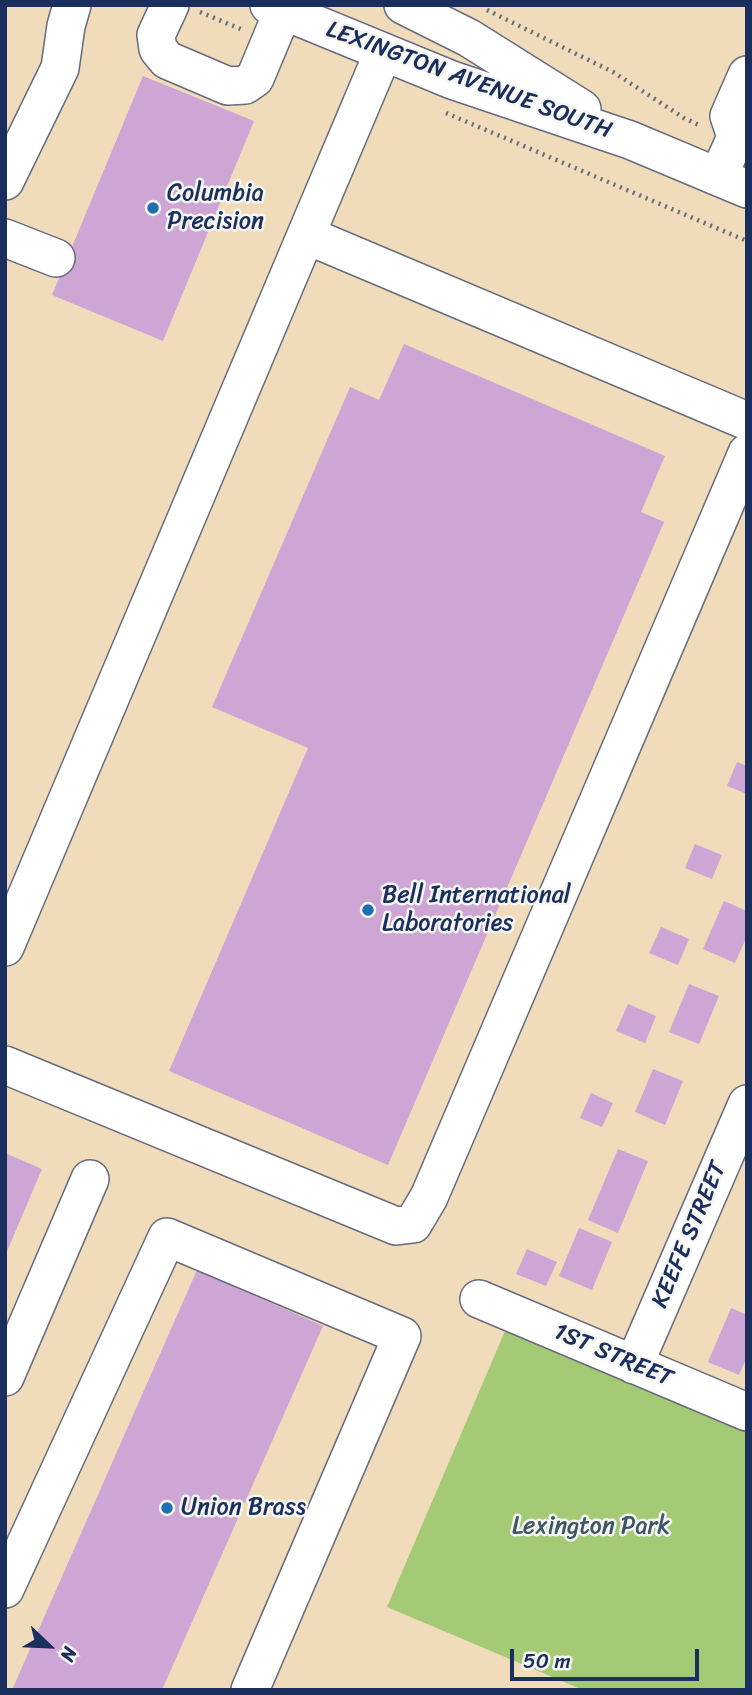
<!DOCTYPE html>
<html>
<head>
<meta charset="utf-8">
<style>
  body { margin:0 }
  #map { position:relative; width:752px; height:1695px; overflow:hidden; background:#f0dbba; font-family:Sriracha,sans-serif }
  canvas { display:block }
  .frame { position:absolute; inset:0; border:7px solid #1b2f5e; pointer-events:none }
  .north { position:absolute; left:14px; top:1611px; width:70px; height:70px; -webkit-text-stroke:5px #f6f6f2; paint-order:stroke; rotate:113deg; font-size:19px; font-weight:700; line-height:28px; text-align:center; color:#1b2f5e }
  .north::after { content:''; display:block; margin:auto; width:24px; height:32px; background:#1b2f5e; clip-path:polygon(50% 0,100% 100%,50% 72%,0 100%) }
  .scale { position:absolute; left:510px; top:1649px; width:189px; height:32px; box-sizing:border-box; border:4px solid #1b2f5e; border-top:0; padding-left:9px; font-size:21px; line-height:24px; white-space:nowrap; color:#1b2f5e; -webkit-text-stroke:5px #f6f6f2; paint-order:stroke }
</style>
</head>
<body>
<div id="map">
<canvas width="752" height="1695"></canvas>
<div class="frame"></div>
<div class="north">N</div>
<div class="scale">50 m</div>
</div>
<script>
const ctx = document.querySelector('canvas').getContext('2d');
ctx.lineJoin = 'round';
function fill(path, color) { ctx.fillStyle = color; ctx.fill(path, 'evenodd'); }
function strokePath(path, color, width, dash) { ctx.strokeStyle = color; ctx.lineWidth = width; ctx.lineCap = dash ? 'butt' : 'round'; ctx.setLineDash(dash || []); ctx.stroke(path); }
function drawText(font, color, halo, rows, align = 'center') {
  ctx.font = font + ' Sriracha,sans-serif'; ctx.lineWidth = 5; ctx.setLineDash([]); ctx.textBaseline = 'middle'; ctx.strokeStyle = halo; ctx.fillStyle = color; for (const [text, x, y, turn = 0] of rows) {
    ctx.save(); ctx.translate(x, y); ctx.rotate((+turn || 0) * Math.PI / 180); ctx.textAlign = isNaN(turn) ? turn : align; if (halo) ctx.strokeText(text, 0, 0); ctx.fillText(text, 0, 0); ctx.restore();
  }
}
const green = new Path2D(`
  M508 1324 747 1426V1690H583L387 1607Z`);
const building = new Path2D(`
  M143 76 254 121 163 341 52 295Z
  M404 344 665 456 641 512 664 522 388 1165 169 1071 308 748 212 707 350 387 379 400Z
  M737 762 747 766V794L727 786Z
  M695 844 722 855 712 879 685 868Z
  M724 901 747 911V936L735 963 703 949Z
  M661 927 689 939 678 965 649 953Z
  M689 984 719 996 699 1044 669 1032Z
  M628 1004 656 1016 645 1043 616 1031Z
  M653 1069 683 1081 665 1125 635 1112Z
  M591 1093 613 1103 602 1127 580 1118Z
  M618 1149 648 1161 618 1233 588 1220Z
  M5 1153 42 1169 5 1256Z
  M579 1228 612 1242 592 1290 559 1276Z
  M527 1249 557 1262 546 1286 516 1274Z
  M197 1270 323 1326 162 1690H12Z
  M731 1308 747 1315V1357L739 1375 708 1362Z`);
const path = new Path2D(`
  M487 10 613 72 684 118 701 126
  M200 12 243 30
  M446 113 747 241`);
const minor = new Path2D(`
  M170 5 156 35 158 49 167 60 228 86 245 85 255 78 283 11
  M269 5 452 80 630 140 747 189
  M403 5 469 38 582 109
  M383 53 306 235 747 421
  M718 177 736 137 729 116 747 75
  M5 181 60 68 66 26 72 5
  M5 238 56 258
  M5 947 306 235
  M5 1065 396 1226 413 1224 429 1197 747 453
  M479 1299 747 1412
  M634 1365 747 1104
  M5 1377 90 1179
  M5 1589 167 1237 402 1336 250 1690`);
const markers = [
  [153,208,7,"#1f6fb2"],
  [368,910,7,"#1f6fb2"],
  [167,1508,7,"#1f6fb2"]
];
const streetNames = [
  ["LEXINGTON AVENUE SOUTH",469,81,20],
  ["KEEFE STREET",690,1235,-67],
  ["1ST STREET",613,1356,23]
];
const poiNames = [
  ["Columbia",167,194],
  ["Precision",167,222],
  ["Bell International",382,896],
  ["Laboratories",382,924],
  ["Union Brass",181,1508]
];
const parkNames = [
  ["Lexington Park",591,1527]
];
fill(green, '#a4ca75');
fill(building, '#cda6d6');
strokePath(minor, '#666b7e', 40);
strokePath(path, '#666b7e', 4.5, [2, 5]);
strokePath(minor, '#fff', 37);
for (const [x, y, r, color] of markers) { const dot = new Path2D(); dot.arc(x, y, r, 0, 2 * Math.PI); ctx.fillStyle = color; ctx.fill(dot); strokePath(dot, '#f6f6f2', 2.5); }
drawText('24px', '#1b2f5e', '#f6f6f2', streetNames);
drawText('24px', '#1b2f5e', '#f6f6f2', poiNames, 'left');
drawText('24px', '#3d5664', '#f6f6f2', parkNames);
</script>
</body>
</html>
